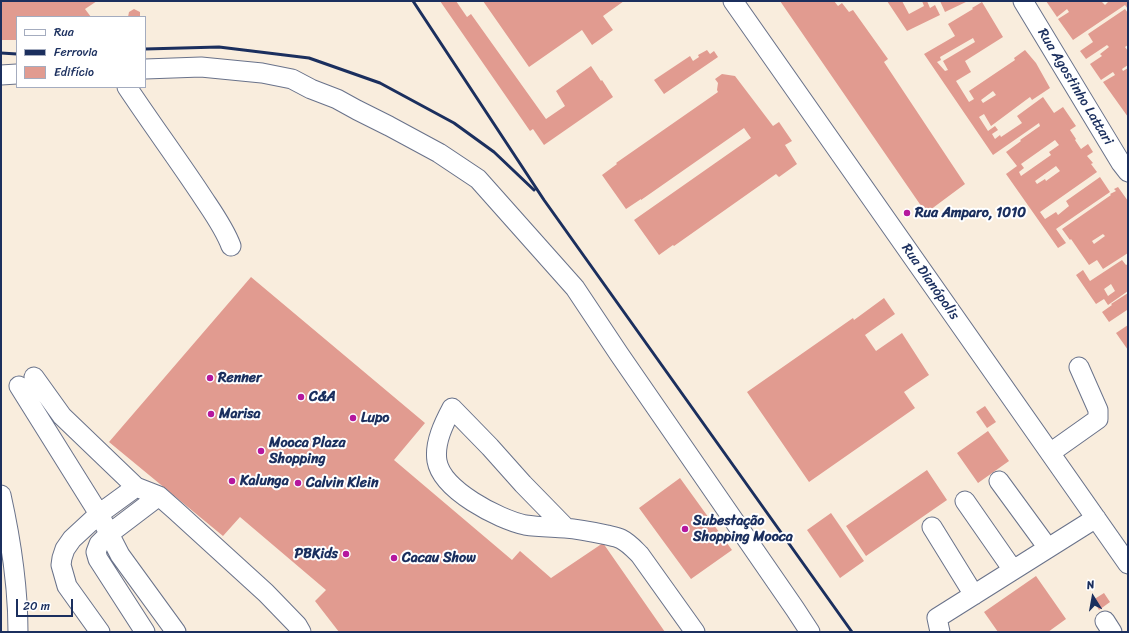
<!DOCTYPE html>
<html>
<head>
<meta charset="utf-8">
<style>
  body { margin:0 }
  #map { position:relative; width:1129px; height:633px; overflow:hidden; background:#f9eddd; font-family:Sriracha,sans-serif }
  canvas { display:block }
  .frame { position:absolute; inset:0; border:2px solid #1b2f5e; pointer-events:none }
  .legend { position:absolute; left:16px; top:16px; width:130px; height:72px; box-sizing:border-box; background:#fff; border:1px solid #a4acbf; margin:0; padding:5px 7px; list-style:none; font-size:12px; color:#1b2f5e }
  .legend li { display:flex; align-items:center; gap:8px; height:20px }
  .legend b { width:20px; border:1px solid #a4acbf }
  .north { position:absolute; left:1073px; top:577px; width:40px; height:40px; -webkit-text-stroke:3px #fff; paint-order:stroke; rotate:349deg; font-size:11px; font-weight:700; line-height:16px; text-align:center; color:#1b2f5e }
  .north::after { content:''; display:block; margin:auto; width:14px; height:18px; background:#1b2f5e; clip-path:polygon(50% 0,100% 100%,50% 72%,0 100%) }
  .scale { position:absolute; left:16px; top:599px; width:57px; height:18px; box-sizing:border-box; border:2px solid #1b2f5e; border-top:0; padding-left:5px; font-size:12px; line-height:14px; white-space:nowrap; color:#1b2f5e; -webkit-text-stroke:3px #fff; paint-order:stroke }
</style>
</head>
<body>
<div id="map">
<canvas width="1129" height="633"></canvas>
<div class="frame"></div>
<ul class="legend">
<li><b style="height:5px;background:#fff"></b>Rua</li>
<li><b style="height:5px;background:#1b2f5e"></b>Ferrovia</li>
<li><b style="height:11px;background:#e19b90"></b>Edifício</li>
</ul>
<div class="north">N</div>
<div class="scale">20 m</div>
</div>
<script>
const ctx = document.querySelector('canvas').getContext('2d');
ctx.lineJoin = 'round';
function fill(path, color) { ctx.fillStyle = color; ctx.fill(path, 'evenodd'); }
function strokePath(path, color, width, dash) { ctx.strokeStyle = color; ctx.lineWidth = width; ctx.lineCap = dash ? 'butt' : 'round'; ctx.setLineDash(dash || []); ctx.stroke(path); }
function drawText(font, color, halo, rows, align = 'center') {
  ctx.font = font + ' Sriracha,sans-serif'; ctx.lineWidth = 4; ctx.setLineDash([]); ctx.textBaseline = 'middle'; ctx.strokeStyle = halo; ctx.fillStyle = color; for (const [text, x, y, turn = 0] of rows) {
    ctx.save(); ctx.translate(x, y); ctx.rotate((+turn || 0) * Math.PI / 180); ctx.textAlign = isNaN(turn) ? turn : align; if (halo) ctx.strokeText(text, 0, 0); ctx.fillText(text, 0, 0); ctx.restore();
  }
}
const building = new Path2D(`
  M1 1H97L85 9 91 17H17V40H1Z
  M440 1H456L467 17 471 14 546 119 565 106 556 91 591 66 601 81 602 80 613 97 544 145 533 129 530 131Z
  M483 1H624L603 16 613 30 592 45 582 30 529 67Z
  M780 1H834L838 6 842 3 849 12 853 10 888 59 884 62 965 184 926 213Z
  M887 1H902L909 14 924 6 922 1H927L930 8 935 5 940 15 907 31Z
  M940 1H968L945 12Z
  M1046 1H1101L1105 5 1109 1H1128V9L1125 5 1073 40 1058 19 1069 12 1067 9 1057 17Z
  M982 2 1003 37 965 61 971 72 956 81 969 102 974 99 969 91 1015 60 1014 58 1025 50 1036 63 1050 88 1032 100 1030 97 991 126 984 114 979 117 988 131 995 126 998 130 992 134 995 139 1000 135 1001 137 1022 123 1017 116 1043 97 1054 113 1063 107 1076 126 1070 130 1076 139 1075 140 1081 149 1088 144 1093 152 1087 156 1093 163 1091 164 1097 172 1040 212 1045 219 1056 212 1058 215 1069 206 1066 201 1100 177 1110 192 1056 229 1066 243 1058 248 1006 174 1017 166 1006 152 1021 141 1020 140 1040 126 1039 123 993 155 924 54 955 36 948 24 973 9 972 8ZM973 38 975 42 943 61 948 70 945 71 937 62 941 60 940 57ZM993 91 996 95 983 103 981 100ZM1055 140 1059 145 1049 152 1051 155 1021 176 1019 172 1024 168 1021 164ZM1056 166 1060 171 1046 181 1045 179 1037 184 1035 181Z
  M134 9 140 12V17H128L129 12Z
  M1125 9 1128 13V45L1125 47 1128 51V65L1122 69 1123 71 1128 68V117L1103 82 1115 75 1113 72 1101 80 1090 64 1102 56 1100 54 1109 47 1107 45 1086 59 1080 51 1093 42 1088 34Z
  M707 50 710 54 714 51 718 57 664 94 654 80 690 56 693 61 699 57 698 55Z
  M722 74 735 76 773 126 779 122 792 141 785 145 797 164 779 177 776 174 674 246 673 245 659 255 634 220 751 138 744 128 641 200V199L626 209 602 175 617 164 616 163 718 92 717 90 718 83 715 79Z
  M1118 187 1128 201V253L1103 269 1097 260 1089 265 1071 239 1070 240 1062 229 1111 195 1110 194 1116 191 1114 189ZM1103 234 1105 236 1094 244 1092 241Z
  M1122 260 1126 265 1128 264V291L1108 305 1104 299 1096 304 1076 275 1083 270 1090 281ZM1111 284 1115 291 1108 296 1104 289Z
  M251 277 425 423 394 460 512 560 520 551 551 578 603 543 665 632H339L315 601 326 590 240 517 223 536 109 442Z
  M1128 293V311L1127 310 1109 322 1102 312 1112 305 1111 304Z
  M884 298 895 314 865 335 876 351 902 333 929 375 904 392 915 408 809 482 747 392 853 318 854 320Z
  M1128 325V350L1116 333Z
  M985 406 996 422 987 428 976 412Z
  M988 431 1009 461 978 483 957 453Z
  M927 470 947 500 866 556 846 526Z
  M680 478 732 550 691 579 639 508Z
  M831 513 864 561 840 578 807 530Z
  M1036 576 1066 619 1048 632H998L984 612Z
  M1104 593 1110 602 1099 610 1093 600Z`);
const minor = new Path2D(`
  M733 1 1128 564
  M1023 1 1121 163 1128 172
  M145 69 201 67 262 73 292 79 311 89 337 99 357 110 389 126 439 153 478 179 575 288 619 354 795 609 810 632
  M1 75 17 74
  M127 87C151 123 176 157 200 193 211 210 224 227 231 246
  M34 377 62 416 136 487 99 514 72 539 65 549 62 558 61 565 67 586 100 632
  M19 386 99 514 120 555 176 632
  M1050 453 1098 419V410L1079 367
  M999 481 1048 548
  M136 487 159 496 176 511 266 593 297 625 301 632
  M1 495C11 540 18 586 18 632
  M965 501 1013 570
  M932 527 974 595
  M566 528 523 484 490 447 452 408C444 423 434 443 437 461 442 490 498 519 525 525 538 527 551 527 565 528 578 529 593 532 607 535 611 536 617 537 621 539 629 543 634 549 640 555L695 632
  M1105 621 1112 632
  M145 632 98 559 96 552 99 544 109 534 159 496
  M940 632 937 618 1096 518`);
const rail = new Path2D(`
  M413 1 544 200 852 632
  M145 49 219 47 309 58 380 83 454 123 494 152 534 190
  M1 53 17 54`);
const markers = [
  [907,213,4,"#b5179e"],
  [210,378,4,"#b5179e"],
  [301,397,4,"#b5179e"],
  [211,414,4,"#b5179e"],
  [353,418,4,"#b5179e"],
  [261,451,4,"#b5179e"],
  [232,481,4,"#b5179e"],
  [298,483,4,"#b5179e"],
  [685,529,4,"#b5179e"],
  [346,554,4,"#b5179e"],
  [394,558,4,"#b5179e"]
];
const streetNames = [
  ["Rua Agostinho Lattari",1075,87,59],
  ["Rua Dianópolis",930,282,55]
];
const poiNames = [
  ["Rua Amparo, 1010",915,213],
  ["Renner",218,378],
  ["C&A",309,397],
  ["Marisa",219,414],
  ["Lupo",361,418],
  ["Mooca Plaza",269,443],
  ["Shopping",269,459],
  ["Kalunga",240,481],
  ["Calvin Klein",306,483],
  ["Subestação",693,521],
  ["Shopping Mooca",693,537],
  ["PBKids",338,554,"right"],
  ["Cacau Show",402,558]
];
fill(building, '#e19b90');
strokePath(minor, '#69728a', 21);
strokePath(minor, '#fff', 19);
strokePath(rail, '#1b2f5e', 3);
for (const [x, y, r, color] of markers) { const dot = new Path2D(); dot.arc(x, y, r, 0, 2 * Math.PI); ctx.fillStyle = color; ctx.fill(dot); strokePath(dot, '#fff', 1.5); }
drawText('14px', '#1b2f5e', '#fff', streetNames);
drawText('bold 14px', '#1b2f5e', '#fff', poiNames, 'left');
</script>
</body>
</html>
